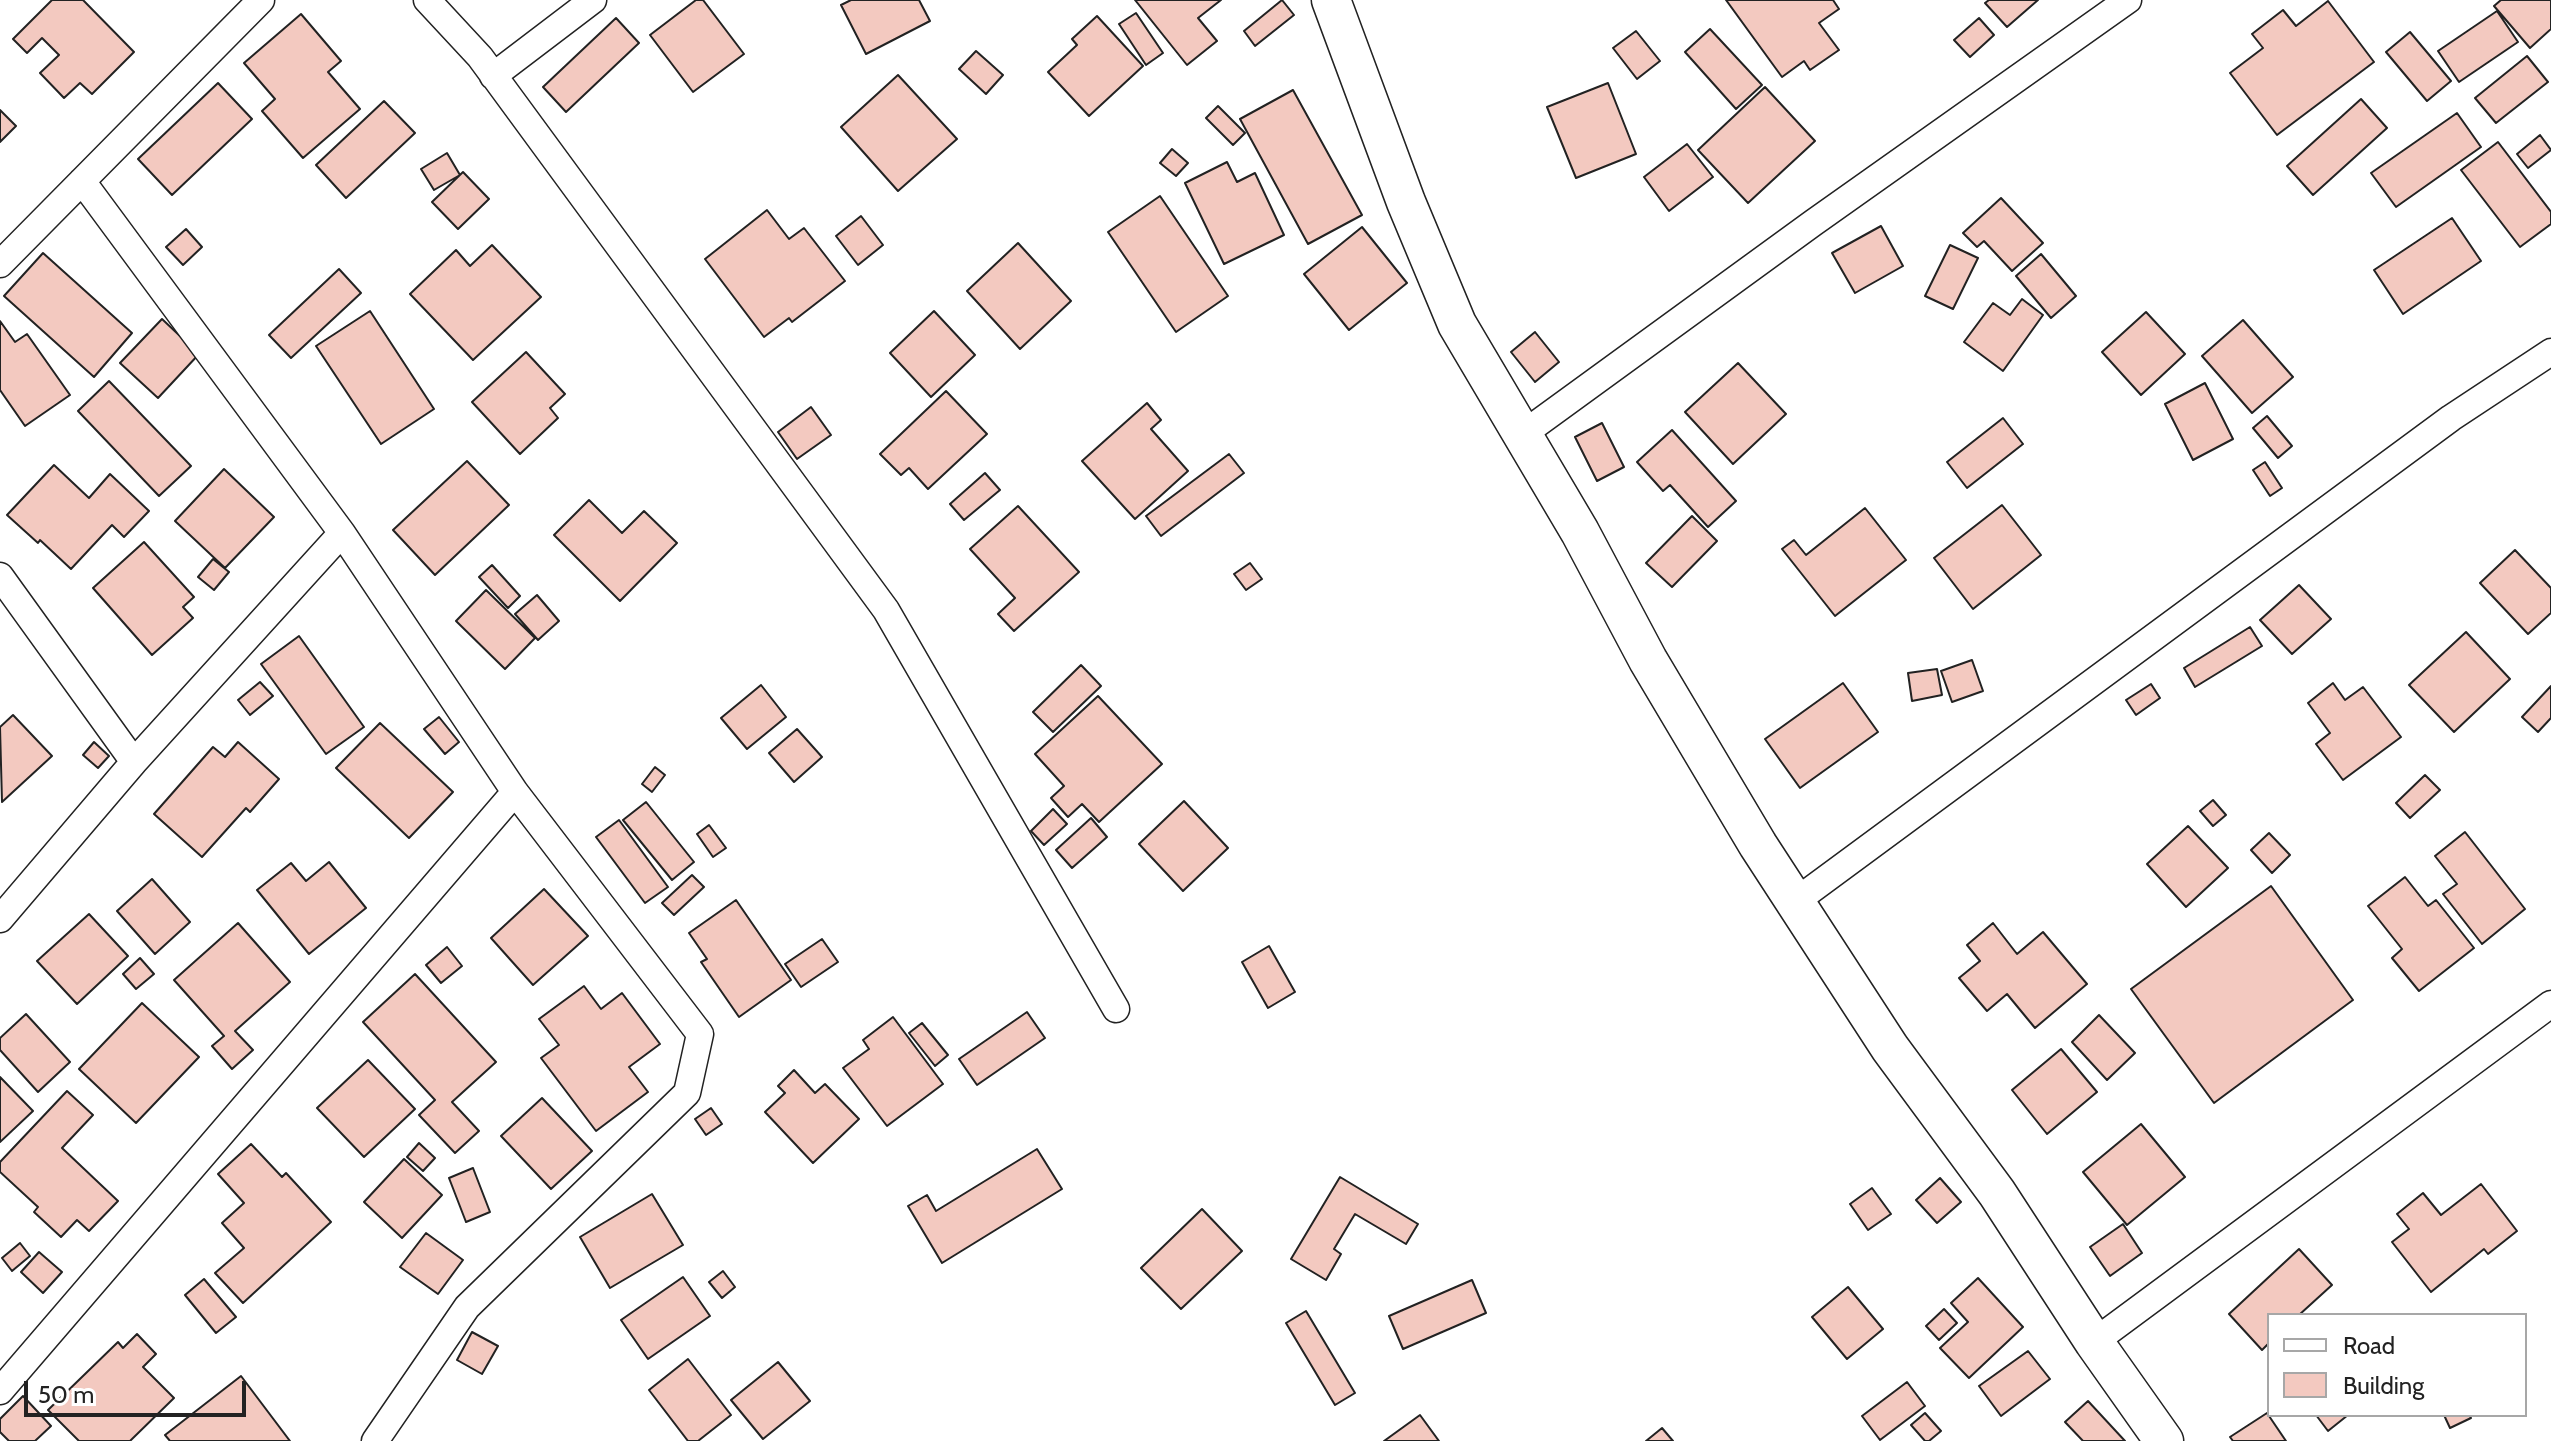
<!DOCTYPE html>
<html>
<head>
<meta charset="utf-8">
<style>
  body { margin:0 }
  #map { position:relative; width:2551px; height:1441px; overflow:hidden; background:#fff; font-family:Cabin,sans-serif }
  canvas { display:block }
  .legend { position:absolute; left:2267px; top:1313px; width:260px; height:104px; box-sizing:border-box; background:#fff; border:2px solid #a7a7a7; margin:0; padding:10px 14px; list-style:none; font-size:24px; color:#222 }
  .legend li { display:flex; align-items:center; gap:16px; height:40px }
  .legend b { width:40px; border:2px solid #a7a7a7 }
  .scale { position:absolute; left:24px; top:1381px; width:222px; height:36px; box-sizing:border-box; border:4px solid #222; border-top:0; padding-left:10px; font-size:24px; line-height:28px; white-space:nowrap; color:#222; -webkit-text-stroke:6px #fff; paint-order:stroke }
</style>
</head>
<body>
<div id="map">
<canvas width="2551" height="1441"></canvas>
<ul class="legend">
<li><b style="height:10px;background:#fff"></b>Road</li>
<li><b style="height:22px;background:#f3c9c0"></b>Building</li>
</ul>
<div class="scale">50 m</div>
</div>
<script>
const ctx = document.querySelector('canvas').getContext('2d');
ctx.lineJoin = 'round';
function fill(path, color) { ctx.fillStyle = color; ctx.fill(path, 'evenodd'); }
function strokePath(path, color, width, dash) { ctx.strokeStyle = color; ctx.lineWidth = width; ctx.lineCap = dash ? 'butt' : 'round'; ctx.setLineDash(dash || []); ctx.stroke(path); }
const building = new Path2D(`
  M52 0H83L134 52 92 94 80 83 64 98 40 73 59 55 42 38 27 53 13 39Z
  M696 0H703L744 54 693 92 650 35Z
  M851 0H919L930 21 866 54 841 5Z
  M1135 0H1221L1198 18 1217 41 1187 65Z
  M1282 0 1294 15 1255 46 1244 31Z
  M1726 0H1833L1839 9 1819 23 1839 50 1810 70 1804 61 1782 77Z
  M1989 0H2038L2007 27 1985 3Z
  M2501 0H2551V29L2530 48 2494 6Z
  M2328 1 2374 62 2277 135 2230 73 2263 48 2252 34 2283 10 2296 26Z
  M2497 11 2518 42 2459 82 2438 51Z
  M1136 13 1163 53 1146 65 1119 24Z
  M301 14 341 61 328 72 360 109 303 158 262 111 275 99 244 63Z
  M1097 16 1143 66 1089 116 1048 72 1077 45 1072 39Z
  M616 18 639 43 566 112 543 87Z
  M1979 18 1994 35 1970 57 1954 40Z
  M1710 29 1762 85 1736 109 1685 52Z
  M1636 31 1660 61 1637 79 1613 48Z
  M2410 32 2451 81 2427 101 2386 52Z
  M976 51 1003 75 986 94 959 69Z
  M2527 56 2548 82 2496 123 2475 98Z
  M898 75 957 139 898 191 841 127Z
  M218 83 252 119 172 195 138 159Z
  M1608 83 1636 154 1576 178 1547 107Z
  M1765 87 1815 141 1748 203 1698 150Z
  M1293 90 1362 215 1308 244 1240 119Z
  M2361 99 2387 128 2313 195 2287 166Z
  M384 101 415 133 346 198 316 165Z
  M1218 106 1245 133 1233 145 1206 118Z
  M0 110 16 126 0 142Z
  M2457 113 2481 147 2396 207 2371 173Z
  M2540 135 2551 150 2528 168 2517 154Z
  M2498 142 2551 212V224L2520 247 2461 170Z
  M1687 144 1713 177 1669 211 1644 177Z
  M1172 149 1188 163 1176 176 1160 163Z
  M447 153 460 175 434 190 421 169Z
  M1227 162 1237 182 1255 173 1284 235 1224 264 1185 183Z
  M463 172 489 199 458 229 432 202Z
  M1160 196 1228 296 1176 332 1108 232Z
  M2001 198 2043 243 2012 271 1984 241 1977 247 1963 233Z
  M767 210 789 239 804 228 845 281 792 322 789 318 764 337 705 259Z
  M861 216 883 245 858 265 836 236Z
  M2452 218 2481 261 2403 314 2374 270Z
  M1881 226 1903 266 1855 293 1832 253Z
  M1362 227 1407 283 1349 330 1304 274Z
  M186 229 202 247 183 265 166 247Z
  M1018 243 1071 301 1020 349 967 291Z
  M492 245 541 297 473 360 410 294 456 250 470 266Z
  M1950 245 1978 258 1953 309 1925 296Z
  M43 253 132 333 94 377 4 296Z
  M2041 254 2076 296 2051 318 2016 276Z
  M339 269 361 293 291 358 269 335Z
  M2022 299 2043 315 2003 371 1964 342 1993 303 2010 315Z
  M370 311 434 409 381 444 316 346Z
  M934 311 975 355 931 397 890 353Z
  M2146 312 2185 354 2141 395 2102 352Z
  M162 319 199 354 158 398 120 363Z
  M2243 320 2293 377 2252 413 2202 356Z
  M0 321 15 342 27 334 70 395 25 426 0 390Z
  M1535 332 1559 362 1535 382 1511 352Z
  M526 352 565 394 550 408 558 418 520 454 472 402Z
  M1738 363 1786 414 1733 464 1685 412Z
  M109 381 191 466 159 496 78 411Z
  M2205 383 2233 439 2193 460 2165 404Z
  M946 391 987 434 928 489 909 468 901 475 880 454Z
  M1147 403 1161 420 1151 429 1188 471 1135 519 1082 461Z
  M811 407 831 435 797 459 778 432Z
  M2267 416 2292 446 2278 458 2253 428Z
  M2003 418 2023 444 1967 488 1947 462Z
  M1602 423 1624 467 1597 481 1575 437Z
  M1672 430 1736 501 1708 527 1670 485 1663 491 1637 462Z
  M1229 454 1244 473 1161 536 1146 516Z
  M467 461 509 505 435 575 393 530Z
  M2265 462 2282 488 2270 496 2253 470Z
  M54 465 89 498 110 474 149 511 124 537 112 525 71 569 40 540 38 543 7 515Z
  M224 469 274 517 225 568 175 521Z
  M985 473 1000 490 964 520 950 504Z
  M589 500 622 533 644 511 677 543 620 601 554 535Z
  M2002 505 2041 555 1973 609 1934 558Z
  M1018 506 1079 572 1014 631 998 614 1015 598 970 549Z
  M1865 508 1906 560 1835 616 1782 549 1794 540 1806 555Z
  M1692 516 1717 541 1672 587 1646 563Z
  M144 542 194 597 183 607 193 618 152 655 93 588Z
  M2515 550 2551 588V613L2528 634 2480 583Z
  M213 559 229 572 214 590 198 577Z
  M1250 563 1262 579 1246 590 1234 574Z
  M492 565 520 596 508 608 479 577Z
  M2299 585 2331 619 2292 654 2260 620Z
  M486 590 535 638 505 669 456 621Z
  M537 595 559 621 538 640 515 614Z
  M2250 627 2262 646 2195 687 2184 668Z
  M2466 632 2510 679 2454 732 2409 685Z
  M299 636 364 727 326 754 261 664Z
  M1972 660 1983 691 1952 702 1941 671Z
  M1081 665 1101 686 1053 732 1033 712Z
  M1937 669 1942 695 1912 701 1908 673Z
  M260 682 273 696 250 715 238 700Z
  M1843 683 1878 732 1800 788 1765 739Z
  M2333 683 2345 700 2363 687 2401 737 2343 780 2316 744 2330 733 2308 703Z
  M2151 684 2160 698 2136 715 2126 700Z
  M761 685 786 717 747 749 721 718Z
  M2551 686V718L2538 732 2522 717Z
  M1098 696 1162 764 1099 822 1082 804 1068 817 1051 798 1064 786 1035 754Z
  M13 715 52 756 2 802 0 727Z
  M439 717 459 742 445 754 424 729Z
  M380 723 453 792 409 838 336 768Z
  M797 729 822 757 794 782 769 753Z
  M94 742 109 756 98 768 83 755Z
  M238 742 279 779 250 812 246 808 202 857 154 814 213 747 225 757Z
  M655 767 665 775 652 792 642 784Z
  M2425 775 2440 790 2410 818 2396 803Z
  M2213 800 2226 815 2213 826 2200 811Z
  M1184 801 1228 848 1183 891 1139 844Z
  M646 802 694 862 672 880 623 820Z
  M1053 809 1067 824 1044 845 1031 831Z
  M1091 818 1107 837 1072 868 1056 850Z
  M619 820 668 887 645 903 596 837Z
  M709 825 726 848 713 857 697 834Z
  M2188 826 2228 868 2186 907 2147 864Z
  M2465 832 2525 909 2482 944 2443 894 2457 884 2435 856Z
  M2269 833 2290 855 2272 873 2251 850Z
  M329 862 366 908 309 954 257 890 291 863 306 881Z
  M692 875 704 887 674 915 662 903Z
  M2405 877 2428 906 2436 900 2474 948 2419 991 2392 958 2402 949 2368 906Z
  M152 879 190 922 155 954 117 911Z
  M2271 886 2353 1000 2214 1103 2131 989Z
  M544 889 588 936 533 985 491 938Z
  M736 900 791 980 739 1017 701 962 707 959 689 933Z
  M89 914 128 956 77 1004 37 961Z
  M238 923 290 982 235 1031 253 1050 232 1069 212 1046 224 1036 174 980Z
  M1993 923 2017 954 2043 932 2087 984 2035 1028 2007 994 1987 1011 1959 978 1980 961 1967 945Z
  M822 939 838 962 801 987 785 964Z
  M1269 946 1295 992 1268 1008 1242 962Z
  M447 947 462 966 441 983 426 965Z
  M140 958 154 974 136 989 123 974Z
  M415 974 496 1062 452 1102 479 1131 455 1153 419 1115 435 1100 363 1022Z
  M584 986 601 1009 622 993 660 1044 629 1067 648 1092 596 1131 541 1058 559 1045 539 1019Z
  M142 1003 199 1057 136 1123 79 1069Z
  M1027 1012 1045 1038 977 1085 959 1059Z
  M26 1014 70 1062 38 1092 0 1050V1038Z
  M2099 1015 2135 1053 2107 1080 2072 1042Z
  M893 1017 943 1084 887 1126 843 1068 869 1049 863 1040Z
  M922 1023 948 1055 935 1066 909 1033Z
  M2061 1049 2097 1092 2047 1134 2012 1090Z
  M368 1060 415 1109 364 1157 317 1108Z
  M794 1070 815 1093 825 1084 859 1119 813 1163 765 1112 785 1093 778 1086Z
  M0 1077 33 1111 0 1142Z
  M67 1091 93 1115 62 1148 118 1201 89 1231 77 1220 61 1237 34 1212 38 1207 0 1172V1162Z
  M542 1098 592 1151 551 1189 501 1136Z
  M711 1108 722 1124 706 1135 695 1119Z
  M2141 1124 2185 1177 2127 1225 2083 1172Z
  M419 1143 435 1158 423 1171 407 1157Z
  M251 1144 282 1177 286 1173 331 1222 243 1303 215 1273 244 1248 222 1223 244 1203 218 1174Z
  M1037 1149 1062 1189 942 1263 908 1206 927 1195 936 1211Z
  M404 1159 442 1195 402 1238 364 1202Z
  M473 1168 490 1212 466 1222 449 1178Z
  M1340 1177 1418 1224 1406 1244 1355 1214 1334 1249 1341 1254 1326 1280 1291 1259Z
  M1940 1178 1961 1202 1937 1223 1916 1200Z
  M2481 1184 2517 1231 2488 1254 2484 1249 2431 1292 2392 1242 2409 1229 2397 1214 2423 1193 2441 1215Z
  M1872 1188 1891 1214 1868 1230 1850 1204Z
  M652 1194 683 1245 610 1288 580 1237Z
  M1202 1209 1242 1251 1181 1309 1141 1268Z
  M2123 1224 2142 1253 2110 1276 2090 1247Z
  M426 1233 463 1260 438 1294 400 1267Z
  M20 1243 30 1256 12 1271 2 1258Z
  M2299 1249 2332 1285 2299 1315H2269V1343L2262 1350 2229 1314Z
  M39 1252 62 1272 43 1293 21 1272Z
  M723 1271 735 1287 722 1298 709 1282Z
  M683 1277 710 1316 648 1359 621 1320Z
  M1978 1278 2023 1327 1969 1378 1940 1348 1968 1322 1951 1303Z
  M204 1279 236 1317 216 1333 185 1295Z
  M1472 1280 1486 1313 1403 1349 1389 1316Z
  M1848 1287 1883 1329 1847 1359 1812 1317Z
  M1944 1309 1957 1323 1939 1340 1926 1326Z
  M1306 1311 1355 1393 1335 1405 1286 1323Z
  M472 1332 498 1346 482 1374 457 1360Z
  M137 1334 156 1354 143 1367 174 1398 130 1441H79L48 1410 118 1342 123 1348Z
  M2028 1351 2050 1379 2001 1416 1979 1386Z
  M688 1359 731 1415 698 1441H688L649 1390Z
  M778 1362 810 1401 763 1439 731 1400Z
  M241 1376 290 1441H170L165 1435Z
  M1907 1382 1925 1406 1880 1440 1862 1416Z
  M23 1396 51 1426 35 1441H9L0 1432V1419Z
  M2088 1401 2125 1441H2083L2065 1422Z
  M1925 1413 1941 1431 1929 1441H1925L1911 1425Z
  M2267 1413 2286 1441H2233L2230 1437Z
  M1420 1415 1439 1441H1384Z
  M2316 1415H2348L2328 1431Z
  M2444 1415H2469L2471 1418 2450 1428Z
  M1662 1428 1673 1441H1646Z`);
const street = new Path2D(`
  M427 0 480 57 886 610 1116 1009
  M493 76 593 0
  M82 181 342 533 515 792 700 1034 687 1093 467 1307 375 1441
  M0 264 261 0
  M1523 434 1813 223 2128 0
  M0 576 134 762
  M1796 901 2451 418 2551 352
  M0 919 134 762 342 533
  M2094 1342 2551 1004
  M0 1391 515 792`);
const secondary = new Path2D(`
  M1331 0 1406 202 1457 324 1580 532 1648 660 1758 845 1890 1048 1997 1193 2094 1342 2164 1441`);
fill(building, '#f3c9c0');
strokePath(building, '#222', 2);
strokePath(street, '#222', 29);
strokePath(secondary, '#222', 41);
strokePath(street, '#fff', 26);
strokePath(secondary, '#fff', 38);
</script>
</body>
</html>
